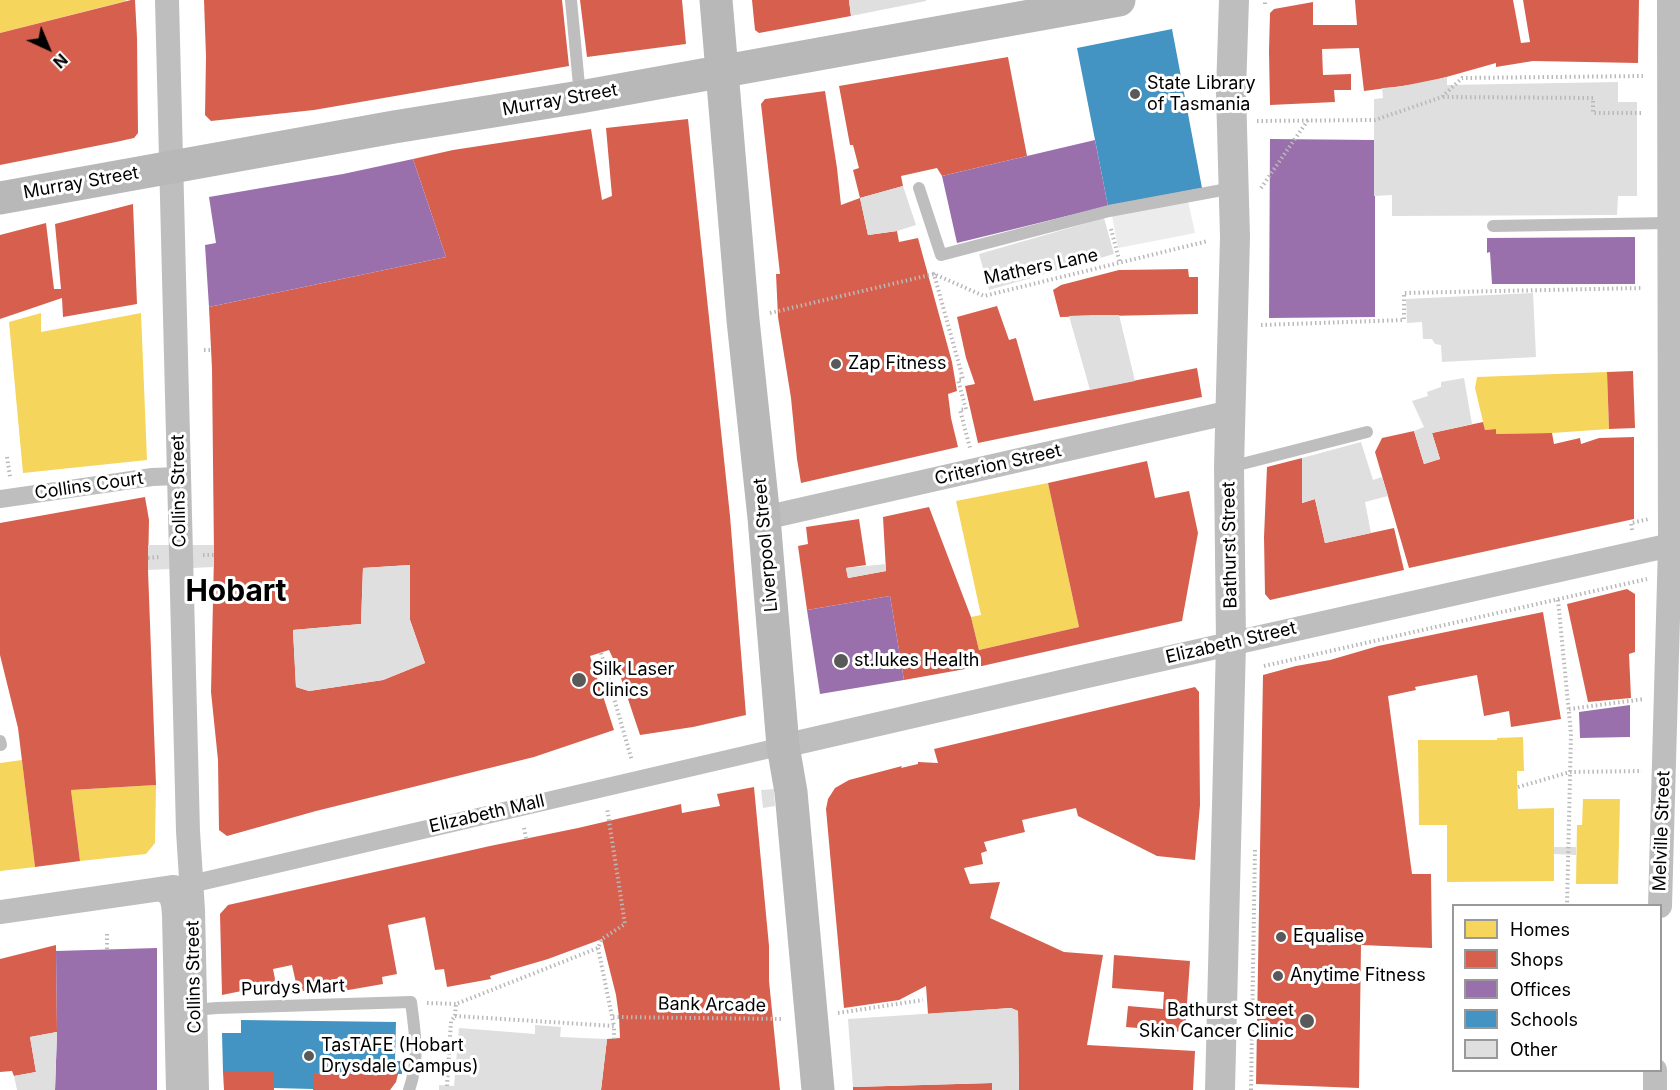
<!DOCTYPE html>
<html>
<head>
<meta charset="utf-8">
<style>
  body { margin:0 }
  #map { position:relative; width:1680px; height:1090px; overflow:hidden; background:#fff; font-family:Inter,sans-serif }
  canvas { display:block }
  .legend { position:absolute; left:1452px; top:904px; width:210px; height:168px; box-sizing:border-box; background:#fff; border:2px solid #999; margin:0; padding:8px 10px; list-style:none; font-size:18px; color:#000 }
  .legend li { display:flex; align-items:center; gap:12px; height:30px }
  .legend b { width:30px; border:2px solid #999 }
  .north { position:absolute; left:18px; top:18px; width:60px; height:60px; -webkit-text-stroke:4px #fff; paint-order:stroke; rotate:136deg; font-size:16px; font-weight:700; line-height:24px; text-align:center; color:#000 }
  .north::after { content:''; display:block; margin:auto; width:21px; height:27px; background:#000; clip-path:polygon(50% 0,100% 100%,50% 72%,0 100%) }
</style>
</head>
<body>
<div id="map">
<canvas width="1680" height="1090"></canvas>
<ul class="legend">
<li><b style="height:16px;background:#f6d55c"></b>Homes</li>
<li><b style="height:16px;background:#d6604d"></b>Shops</li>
<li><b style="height:16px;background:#9970ab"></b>Offices</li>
<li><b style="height:16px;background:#4393c3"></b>Schools</li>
<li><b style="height:16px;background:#dfdfdf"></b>Other</li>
</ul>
<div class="north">N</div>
</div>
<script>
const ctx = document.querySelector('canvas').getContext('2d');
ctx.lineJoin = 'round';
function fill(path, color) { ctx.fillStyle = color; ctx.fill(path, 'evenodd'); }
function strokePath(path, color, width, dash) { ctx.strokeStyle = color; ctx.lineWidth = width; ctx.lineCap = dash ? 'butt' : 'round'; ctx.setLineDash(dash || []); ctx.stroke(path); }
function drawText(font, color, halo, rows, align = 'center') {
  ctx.font = font + ' Inter,sans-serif'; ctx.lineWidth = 6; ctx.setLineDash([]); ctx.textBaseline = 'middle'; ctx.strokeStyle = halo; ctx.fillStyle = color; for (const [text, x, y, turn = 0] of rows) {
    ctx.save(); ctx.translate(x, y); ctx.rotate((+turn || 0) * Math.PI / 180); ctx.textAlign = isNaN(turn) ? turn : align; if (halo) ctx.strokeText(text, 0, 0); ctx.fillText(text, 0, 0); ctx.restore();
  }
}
const green = new Path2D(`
  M1188 201 1195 233 1118 248 1112 216Z`);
const homes = new Path2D(`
  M0 0H126V1L0 33Z
  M41 313V332L141 313 147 460 23 473 9 322Z
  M1607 372 1609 429 1552 433 1496 434V429L1485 430 1475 388 1477 377Z
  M1048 483 1079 627 979 650 971 617 981 615 956 501Z
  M1523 737 1524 771H1517L1518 809 1554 808V881L1447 882V825H1419L1418 740H1497V738Z
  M22 760 35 867 0 871V763Z
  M156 785 155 843 146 854 80 861 71 790Z
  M1583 799H1620L1618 884H1576L1577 825H1582Z`);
const shops = new Path2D(`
  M131 0H135L137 38 138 133 134 138 116 142 0 165V33Z
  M204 0H562L569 66 314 110 211 121 205 115 206 57Z
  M580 0H682L686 44 587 57Z
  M752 0H849L851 16 759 33 755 30Z
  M1355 0H1513L1521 43 1530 42 1523 0H1639L1638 63 1533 61 1496 67V63L1425 83 1364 91 1359 48 1322 49 1323 75 1351 74V90H1334L1335 102 1270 105 1269 51 1270 13 1274 9 1313 2V25H1357Z
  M1008 57 1027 156 942 176 937 168 901 176 903 186 860 198 853 170 859 168 853 145H850L839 86Z
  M825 91 837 168 841 205 860 198 868 235 897 231 899 242 918 238 952 362 957 391 948 394 951 418 958 447 801 483 797 459 791 398 778 317 776 274H780L761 104 765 99Z
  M688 119 730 516 746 715 693 727 640 735 618 669 609 650 590 656 614 730 534 757 316 811 227 836 219 830 218 760 211 692 214 555 212 369 209 307 446 257 413 159 453 150 591 129 602 200 612 196 606 128ZM410 565V620L425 663 383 680 309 691 296 687 293 630 361 624 363 568Z
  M133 204 137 304 63 317 62 298 0 319V235L46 223 54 289H61L55 224Z
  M1188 269 1189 277H1198V314L1060 317 1053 290 1061 285 1119 270Z
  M997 306 1009 340 1016 338 1034 401 1197 368 1202 397 978 443 965 386 975 384 966 358 957 317Z
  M1633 371 1635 428 1609 429 1607 372Z
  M1483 422 1485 430 1496 429V434L1552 433 1554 444 1580 438 1581 444 1599 438 1634 437V519L1409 568 1375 452 1382 438 1414 431 1424 464 1440 459 1432 433Z
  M1302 458V503L1315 499 1325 543 1394 528 1404 570 1270 600 1265 594 1264 537 1267 467Z
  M1147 461 1155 498 1189 491 1198 533 1182 621 982 666 904 680 890 596 807 610 798 546 808 544 806 527 859 519 866 565 846 568 848 578 886 571 883 517 929 507 971 617 979 650 1079 627 1048 483Z
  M145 497 149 520 148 570 156 785 71 790 80 861 35 867 18 728 0 655V523Z
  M1627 589 1635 594V652L1629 654 1631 698 1588 702 1567 604Z
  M1543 612 1561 719 1511 727 1509 711 1484 716 1477 675 1415 687 1416 690 1388 696 1412 874H1431L1432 948 1361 945 1359 1088 1256 1084 1263 675 1296 666 1330 660 1378 646Z
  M1195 687 1199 692 1200 805 1195 860 1157 856 1078 816 1076 808 1022 820 1025 832 984 842 987 851 981 853 983 864 964 868 970 884 1000 882 990 918 1064 952 1103 955 1087 1045 1195 1051 1193 1090H1019L1018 1011 1011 1008 928 1014 926 986 899 1000 844 1008 826 809 828 799 835 788 849 780 902 766 901 768 918 764V762L938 763 934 749Z
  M754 787 769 946V981L780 1090H601L607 1039 620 1038 619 1017 616 995 602 939 548 959 490 976 491 979 447 987 444 969 435 970 425 917 388 925 397 974 382 977 383 984 337 992 336 985 298 992 292 965 273 969 276 984 222 995 220 914 228 905 490 846 578 828 681 804 682 813 720 806 717 794Z
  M56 945 57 1032 30 1037 36 1072 14 1076 12 1071 0 1072V959Z
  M1114 955 1190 961 1185 1032 1126 1027 1128 1006 1163 1009 1164 992 1112 988Z
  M223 1072H274V1090H224Z
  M313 1073 373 1074H398L396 1082 390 1090H313Z
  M992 1083V1090H853V1087Z`);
const offices = new Path2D(`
  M1270 139 1375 140V317L1269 318Z
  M1095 140 1108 206 957 243 942 176Z
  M413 159 446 257 209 307 205 245 216 243 209 197 343 174Z
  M1635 237V284H1492L1490 252 1487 253V238Z
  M890 596 904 680 820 694 807 610Z
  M1630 705V737L1580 738 1579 712Z
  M157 948V1090H55L57 1032 56 951Z`);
const schools = new Path2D(`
  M1172 29 1202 188 1108 206 1077 48Z
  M241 1020 396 1022 395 1061H402V1074L313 1073V1089L274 1088V1072H223L222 1033H241Z`);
const building = new Path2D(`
  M849 0H926V1L851 16Z
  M1447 77V85L1618 82V102H1637V196H1618L1617 215 1392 216V195L1374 196V99L1383 98 1382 88 1398 87Z
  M903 186 916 225 897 231 868 235 860 198Z
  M1104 218 1114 254 989 290 979 254Z
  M1533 293 1536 357 1442 362 1441 345 1435 344 1432 339H1423L1422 322 1407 323 1406 299Z
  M1092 315H1119L1135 381 1090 390 1069 316Z
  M1464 378 1472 424 1432 433 1440 459 1424 464 1414 431 1424 427 1412 401 1428 396 1427 392 1441 387V382Z
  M1361 442 1373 480 1382 477 1388 496 1365 502 1371 533 1325 543 1315 499 1302 503V458Z
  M148 545H214V567L148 570Z
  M886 564V571L848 578 846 568Z
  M410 565V620L425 663 383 680 309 691 296 687 293 630 361 624 363 568Z
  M774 789 775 806 763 808 761 790Z
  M1554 847H1576V855L1554 854Z
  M1011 1008 1018 1011 1019 1090H992V1083L853 1087 848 1019Z
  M535 1025 561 1027 560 1037 607 1039 601 1090H439V1085L454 1086 459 1028 535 1034Z
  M57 1032 55 1090H17L14 1076 36 1072 30 1037Z`);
const path = new Path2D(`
  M1265 4V0
  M1443 97 1593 98V113H1643
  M1257 121 1375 120 1442 97 1462 78 1643 76
  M1261 188 1308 120
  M1111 229 1120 263
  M935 273 934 274 963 379 958 380 966 409 960 410 970 448
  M770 313 934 274 984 296 1208 241
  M1261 325 1404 320V293L1642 288
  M204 350H211
  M7 457 10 477
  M1632 530 1631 523 1649 519
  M203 555H214
  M148 558 159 557
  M1558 600 1571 734 1567 906
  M601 653 632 761
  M1264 666 1647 579
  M1569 709 1644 699
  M1518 787 1570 772 1642 771
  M524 828 526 838
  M598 948 614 1026
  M107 949V932
  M427 1003 456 1004
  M838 1013 923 1000
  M455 1016 614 1026V1039
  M613 1017 783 1019
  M447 1086 451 1021 455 1016 456 1004 598 948 602 939 625 924 607 808
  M1251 1090 1255 848`);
const service = new Path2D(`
  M571 0 580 96
  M919 188 941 255 1109 211 1233 188
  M1493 226 1669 223
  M1230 467 1367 432
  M0 741 1 745
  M193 1010 217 1008 411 1002C415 1034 420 1059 409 1090`);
const pedestrian = new Path2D(`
  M0 499 152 477 179 476
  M191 884 783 746`);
const minor = new Path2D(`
  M167 0 188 831 193 910 197 1090
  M764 518 1231 412
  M783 746 1087 676 1680 543
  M159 889C173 893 173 902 174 915L178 1090
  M1660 906 1670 546 1669 0
  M0 912 174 887
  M1655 1090V1070`);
const tertiary = new Path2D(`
  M1220 1090 1231 643 1229 467 1235 237 1231 91 1234 0`);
const secondary = new Path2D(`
  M716 0 743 320 764 518 783 746 791 792 818 1090
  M0 198 394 127 580 97 1119 0`);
const markers = [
  [1135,94,6,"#595959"],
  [836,364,6,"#595959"],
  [841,661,8,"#595959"],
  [579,680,8,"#595959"],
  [1281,937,6,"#595959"],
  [1278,976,6,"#595959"],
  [1307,1021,8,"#595959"],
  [309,1056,6,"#595959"]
];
const poiNames = [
  ["State Library",1147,84],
  ["of Tasmania",1147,105],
  ["Zap Fitness",848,364],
  ["st.lukes Health",854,661],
  ["Silk Laser",592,670],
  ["Clinics",592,691],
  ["Equalise",1293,937],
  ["Anytime Fitness",1290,976],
  ["Bathurst Street",1294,1011,"right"],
  ["Skin Cancer Clinic",1294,1032,"right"],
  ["TasTAFE (Hobart",321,1046],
  ["Drysdale Campus)",321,1067]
];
const streetNames = [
  ["Murray Street",560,100,-10],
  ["Murray Street",81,183,-10],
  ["Mathers Lane",1041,267,-12],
  ["Criterion Street",998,465,-13],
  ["Collins Court",89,486,-8],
  ["Collins Street",179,491,-91],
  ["Liverpool Street",766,545,-95],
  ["Bathurst Street",1230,545,-91],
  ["Elizabeth Street",1231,643,-13],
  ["Elizabeth Mall",487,814,-13],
  ["Melville Street",1662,831,-88],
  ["Collins Street",194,977,-91],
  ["Purdys Mart",293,988,-2],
  ["Bank Arcade",712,1005,1]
];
const townNames = [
  ["Hobart",236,592]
];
fill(green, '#ececec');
fill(homes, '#f6d55c');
fill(shops, '#d6604d');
fill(offices, '#9970ab');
fill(schools, '#4393c3');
fill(building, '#dfdfdf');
strokePath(path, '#b9b9b9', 4, [1.5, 3]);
strokePath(service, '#bebebe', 12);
strokePath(pedestrian, '#bebebe', 18);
strokePath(minor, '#bebebe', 24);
strokePath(tertiary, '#bebebe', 30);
strokePath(secondary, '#b8b8b8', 33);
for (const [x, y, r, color] of markers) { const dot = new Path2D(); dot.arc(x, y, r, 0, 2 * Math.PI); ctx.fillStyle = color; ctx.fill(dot); strokePath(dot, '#fff', 2); }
drawText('18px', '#000', '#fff', poiNames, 'left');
drawText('18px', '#000', '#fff', streetNames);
drawText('bold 30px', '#000', '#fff', townNames);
</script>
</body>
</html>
